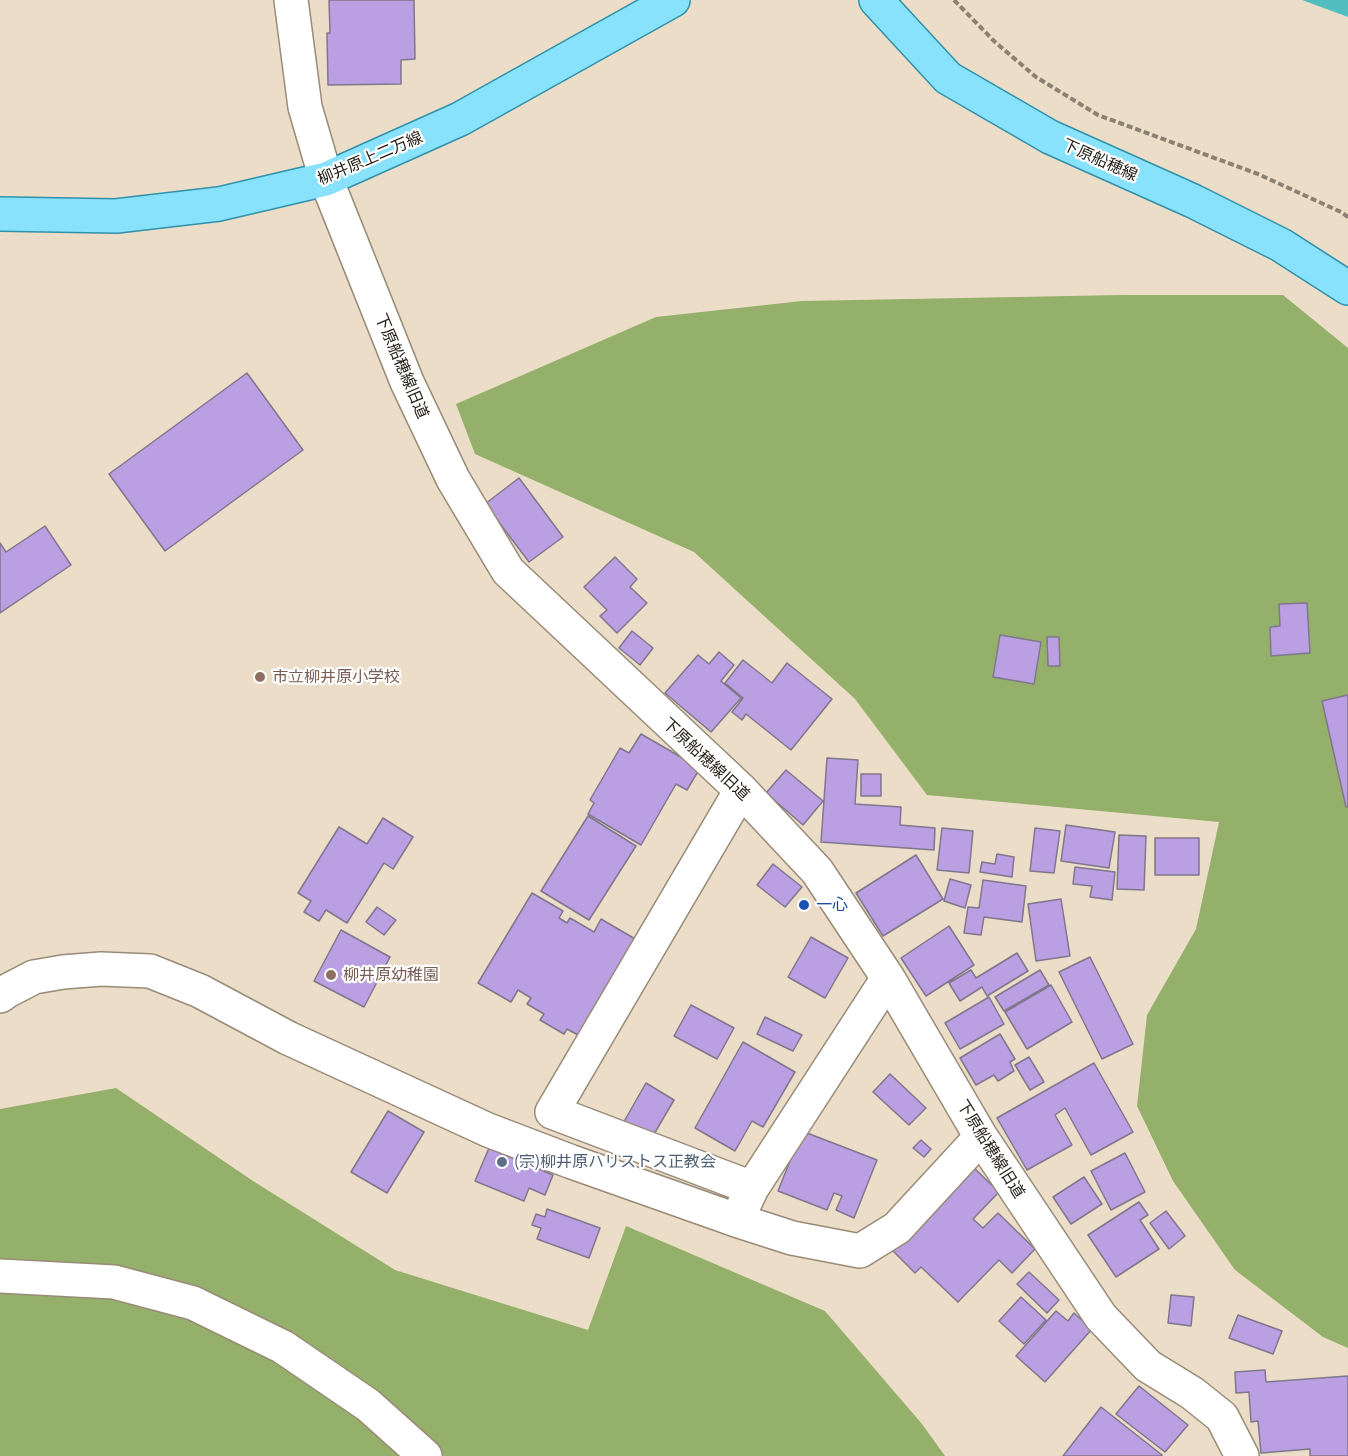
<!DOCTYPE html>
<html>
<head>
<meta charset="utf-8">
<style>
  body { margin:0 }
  canvas { display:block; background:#ebddc7 }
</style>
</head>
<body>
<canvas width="1348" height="1456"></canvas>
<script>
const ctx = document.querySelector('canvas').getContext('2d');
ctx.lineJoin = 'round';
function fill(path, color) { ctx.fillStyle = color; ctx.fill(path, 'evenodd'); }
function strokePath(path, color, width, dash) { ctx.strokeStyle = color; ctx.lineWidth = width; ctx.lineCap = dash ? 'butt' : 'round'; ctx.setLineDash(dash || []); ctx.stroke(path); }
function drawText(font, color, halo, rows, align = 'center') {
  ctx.font = font + ' Ubuntu,"Noto Sans JP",sans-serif'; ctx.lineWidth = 4.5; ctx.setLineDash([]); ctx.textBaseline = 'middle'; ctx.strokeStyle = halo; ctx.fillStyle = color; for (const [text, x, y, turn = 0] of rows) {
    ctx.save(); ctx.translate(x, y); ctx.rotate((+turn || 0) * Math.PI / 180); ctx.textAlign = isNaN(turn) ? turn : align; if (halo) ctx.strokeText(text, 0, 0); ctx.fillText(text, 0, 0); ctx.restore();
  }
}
const forest = new Path2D(`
  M1123 295H1283L1348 348V1348L1323 1337 1235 1270 1173 1181 1137 1106 1147 1015 1196 929 1219 822 927 795 855 699 694 552 475 454 456 404 656 317 802 301Z
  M116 1088 253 1181 395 1270 588 1330 626 1226 825 1311 922 1424 945 1456H0V1109Z`);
const water = new Path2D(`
  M1302 0H1348V17Z`);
const building = new Path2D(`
  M329 0H414L415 59 401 60V84L328 85 327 33H330Z
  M247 373 303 450 165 551 109 474Z
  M519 478 563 537 529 562 485 504Z
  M45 526 71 565 0 613V543L6 552Z
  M615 557 637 579 630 587 647 603 617 633 600 616 607 610 584 587Z
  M1307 603 1310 653 1271 656 1270 627 1280 626 1279 604Z
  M632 631 653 648 640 665 619 648Z
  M1000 635 1041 642 1034 684 993 677Z
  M1047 637H1059L1060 666H1048Z
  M719 652 734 665 721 681 741 698 711 732 665 693 698 655 709 664Z
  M743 660 772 683 787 663 832 699 791 750 746 714 742 720 732 712 743 698 725 683Z
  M1348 695V807H1346L1322 701Z
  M641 734 700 768 687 790 676 784 641 845 588 814 594 803 590 800 620 748 629 753Z
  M827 758 858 760 855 804 901 807 900 825 935 828 934 850 821 842Z
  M786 770 823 801 803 825 766 793Z
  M861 774H881V796H861Z
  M588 816 636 846 589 920 541 891Z
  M383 818 413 837 393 869 384 863 347 923 326 910 319 921 304 912 311 901 298 893 339 827 367 844Z
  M1066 825 1115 832 1109 868 1061 861Z
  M942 828 973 831 969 873 937 870Z
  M1035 828 1060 831 1054 873 1030 871Z
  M1119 835 1146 836 1144 890 1117 889Z
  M1155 838H1199V875H1155Z
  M997 854 1014 857 1012 877 980 872 982 862 995 864Z
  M916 855 943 899 883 936 856 893Z
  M773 864 802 887 785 907 757 885Z
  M1075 867 1115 872 1112 900 1090 897 1092 886 1073 884Z
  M950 879 971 885 965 908 944 901Z
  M983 880 1026 886 1022 922 984 917 981 935 964 933 968 907 979 908Z
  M532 893 563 911 559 918 567 923 570 918 594 932 601 919 637 940 580 1036 567 1029 564 1034 540 1020 544 1014 527 1004 531 998 518 990 511 1002 478 983Z
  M1061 899 1070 956 1036 961 1028 904Z
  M377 907 396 920 384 935 366 922Z
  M949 926 974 965 926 996 901 958Z
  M341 930 390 957 364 1007 314 981Z
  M811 937 848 958 825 998 788 977Z
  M1017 953 1028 971 987 996 982 987 960 1001 949 983 971 970 976 978Z
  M1090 957 1133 1044 1102 1059 1059 972Z
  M1040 970 1049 985 1004 1011 995 997Z
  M1051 985 1072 1022 1027 1049 1005 1012Z
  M989 997 1004 1024 960 1049 945 1023Z
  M691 1005 734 1028 717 1059 674 1036Z
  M765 1017 802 1035 793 1051 757 1034Z
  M1000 1034 1015 1059 1010 1062 1014 1071 998 1081 994 1075 976 1085 960 1058Z
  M743 1042 795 1072 763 1127 752 1121 735 1151 695 1128Z
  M1029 1057 1044 1082 1030 1090 1015 1065Z
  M1094 1063 1133 1132 1091 1155 1065 1108 1055 1115 1072 1145 1027 1170 997 1118Z
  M890 1074 926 1108 909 1125 873 1092Z
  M646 1083 674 1100 650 1141 622 1125Z
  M388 1111 424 1132 387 1193 351 1172Z
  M802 1131 877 1160 854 1218 836 1210 842 1196 834 1193 827 1210 778 1191Z
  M921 1140 931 1149 924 1157 913 1148Z
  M489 1148 553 1175 545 1195 529 1188 524 1201 475 1181Z
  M1125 1153 1145 1192 1111 1210 1091 1171Z
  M974 1168 999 1192 973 1219 983 1228 998 1213 1035 1249 1012 1273 999 1260 958 1302 921 1267 915 1273 893 1251Z
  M1084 1177 1102 1204 1071 1224 1053 1197Z
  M1139 1202 1148 1215 1140 1220 1159 1249 1116 1277 1088 1235Z
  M547 1209 600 1228 589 1258 537 1239 541 1228 532 1225 536 1214 545 1217Z
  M1166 1211 1185 1236 1169 1249 1150 1223Z
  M1029 1272 1059 1300 1047 1313 1017 1284Z
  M1171 1295 1194 1297 1191 1326 1168 1323Z
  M1021 1297 1046 1320 1024 1344 999 1321Z
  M1056 1311 1068 1321 1074 1313 1092 1329 1045 1382 1016 1356Z
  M1238 1315 1282 1331 1273 1354 1229 1338Z
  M1265 1370 1266 1382 1348 1376V1456H1310V1449L1261 1453 1258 1421 1251 1422 1249 1392 1236 1393 1235 1372Z
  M1139 1386 1188 1425 1165 1452 1116 1414Z
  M1101 1407 1162 1455V1456H1063Z`);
const path = new Path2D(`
  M954 0 995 42 1036 77 1098 115 1258 174 1341 212 1348 217`);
const minor = new Path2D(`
  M291 0 305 107 326 179 407 382 453 479 508 571 741 790 817 871 888 978 981 1137 1101 1317 1148 1366 1192 1393 1222 1417 1242 1456
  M741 790 552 1112 752 1188
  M0 996 7 991 34 977 63 972 101 969 150 971 200 991 288 1038 488 1130 572 1162 736 1220 792 1238 860 1251 897 1228 981 1137
  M743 1207 752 1188 888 978
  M0 1276 114 1282 193 1303 283 1347 368 1405 425 1456`);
const major = new Path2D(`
  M876 0 948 78 1050 137 1193 201 1281 245 1348 288
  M0 214 116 216 219 204 326 179 460 119 673 0`);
const markers = [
  [260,677,6,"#8d6e63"],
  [804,905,6,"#1a4fb4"],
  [331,975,6,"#8d6e63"],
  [502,1162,6,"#5c6f8a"]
];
const streetNames = [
  ["柳井原上二万線",370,158,-23],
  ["下原船穂線",1100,160,24],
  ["下原船穂線旧道",402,366,67],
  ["下原船穂線旧道",706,759,43],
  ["下原船穂線旧道",991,1149,58]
];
const educationNames = [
  ["市立柳井原小学校",272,677],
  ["柳井原幼稚園",343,975]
];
const transitNames = [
  ["一心",816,905]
];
const serviceNames = [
  ["(宗)柳井原ハリストス正教会",514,1162]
];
fill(forest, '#95b06b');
fill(water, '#52bec0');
fill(building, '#ba9fe2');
strokePath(building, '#7f778c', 1.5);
strokePath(minor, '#988b77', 36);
strokePath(major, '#3291aa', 36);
strokePath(path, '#8b8172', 4, [6, 3]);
strokePath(minor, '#fff', 33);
strokePath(major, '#88e2fb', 33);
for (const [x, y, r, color] of markers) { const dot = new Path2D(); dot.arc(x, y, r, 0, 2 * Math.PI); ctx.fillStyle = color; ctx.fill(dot); strokePath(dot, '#fff', 2); }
drawText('16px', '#252018', '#fff', streetNames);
drawText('16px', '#785e54', '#fff', educationNames, 'left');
drawText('16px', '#164399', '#fff', transitNames, 'left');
drawText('16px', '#4e5e75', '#fff', serviceNames, 'left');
</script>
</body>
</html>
